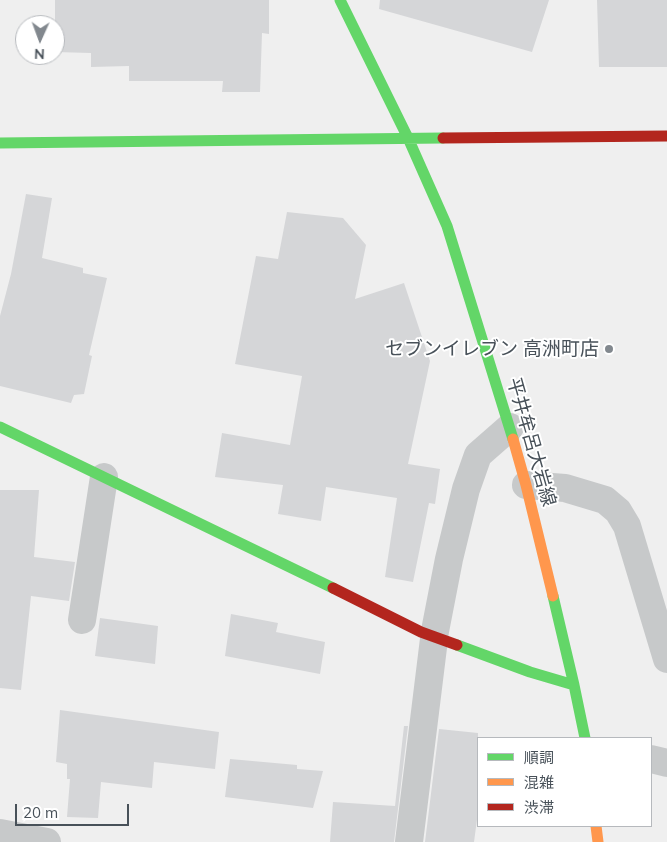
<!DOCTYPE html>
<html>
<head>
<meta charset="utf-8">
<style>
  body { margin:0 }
  #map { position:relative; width:667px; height:842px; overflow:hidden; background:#efefef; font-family:Mulish,"Noto Sans JP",sans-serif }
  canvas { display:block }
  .legend { position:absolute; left:477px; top:737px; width:175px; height:90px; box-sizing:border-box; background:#fff; border:1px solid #b6b9bd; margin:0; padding:6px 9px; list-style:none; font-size:15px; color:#485159 }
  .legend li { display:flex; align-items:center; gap:10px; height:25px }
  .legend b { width:25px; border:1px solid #b6b9bd }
  .north { position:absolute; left:15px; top:15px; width:50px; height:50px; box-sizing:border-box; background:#fff; border:1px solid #b6b9bd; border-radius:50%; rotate:182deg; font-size:14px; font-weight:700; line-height:20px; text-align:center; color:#485159 }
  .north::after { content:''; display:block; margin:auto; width:18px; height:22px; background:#82888e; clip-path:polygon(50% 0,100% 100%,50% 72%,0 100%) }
  .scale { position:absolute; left:15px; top:804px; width:114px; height:22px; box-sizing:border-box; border:2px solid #485159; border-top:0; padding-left:6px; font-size:15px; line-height:18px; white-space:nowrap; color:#485159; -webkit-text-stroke:4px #fff; paint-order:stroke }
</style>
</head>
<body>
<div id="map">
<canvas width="667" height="842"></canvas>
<ul class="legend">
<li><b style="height:6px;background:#63d668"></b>順調</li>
<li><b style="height:6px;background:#ff974d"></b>混雑</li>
<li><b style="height:6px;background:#b3261e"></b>渋滞</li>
</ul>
<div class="north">N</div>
<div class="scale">20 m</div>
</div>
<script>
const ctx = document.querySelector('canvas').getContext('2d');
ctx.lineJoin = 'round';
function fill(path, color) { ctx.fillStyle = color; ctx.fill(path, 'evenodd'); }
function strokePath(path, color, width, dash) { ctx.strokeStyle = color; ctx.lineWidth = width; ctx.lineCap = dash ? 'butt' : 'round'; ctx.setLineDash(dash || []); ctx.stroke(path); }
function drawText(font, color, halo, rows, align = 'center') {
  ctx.font = font + ' Mulish,"Noto Sans JP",sans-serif'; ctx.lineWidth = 4; ctx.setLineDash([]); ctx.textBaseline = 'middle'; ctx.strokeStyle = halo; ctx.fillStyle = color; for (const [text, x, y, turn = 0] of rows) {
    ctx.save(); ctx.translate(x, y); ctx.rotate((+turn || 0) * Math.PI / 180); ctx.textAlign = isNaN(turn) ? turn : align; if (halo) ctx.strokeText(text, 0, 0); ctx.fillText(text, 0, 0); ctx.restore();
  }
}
const building = new Path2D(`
  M55 0H269V34L262 33 260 92H222L223 81H129V66L91 67V53L55 52Z
  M380 0H549L532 52 379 9Z
  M597 0H667V67H599Z
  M26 194 52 198 42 258 83 268V273L107 278 89 355 92 356 84 394 74 395 71 403 0 386V316L11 274Z
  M287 212 343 218 366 245 355 299 404 283 430 361 408 464 440 469 435 504 429 503 413 582 385 577 397 498 326 487 321 521 278 514 283 485 215 477 222 433 290 445 302 376 235 364 256 256 278 259Z
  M0 490H39L34 557 75 562 69 601 31 596 21 690 0 688Z
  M231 614 278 623 276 632 325 642 320 674 225 656Z
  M100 618 158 626 155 664 95 656Z
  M60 710 219 732 215 769 154 762 152 788 101 782 98 818 67 817 70 779H67V764L56 762Z
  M404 726H408L394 842H330L333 802 395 806Z
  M439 729 478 733V812L474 842H425Z
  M230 759 297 765V769L323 771 313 808 225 797Z`);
const street = new Path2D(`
  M526 485 565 488 605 500 618 511 627 526 667 659
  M82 620 104 477
  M651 759 667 763
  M0 833 47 842
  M409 842 435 631 449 559 466 489 478 455 510 427`);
const fast = new Path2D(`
  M340 0 408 138 447 226 513 439
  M0 143 443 138
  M0 427 333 588
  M553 596 574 685 585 738
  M457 645 530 672 574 685`);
const slow = new Path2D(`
  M513 439 526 485 553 596
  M596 826 598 842`);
const jam = new Path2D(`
  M443 138 667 136
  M333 588 421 632 457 645`);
const markers = [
  [609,349,5,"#82888e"]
];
const poiNames = [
  ["セブンイレブン 高洲町店",599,349]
];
const streetNames = [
  ["平井牟呂大岩線",531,442,74]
];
fill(building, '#d5d6d8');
strokePath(street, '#c7c9ca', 28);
strokePath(fast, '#63d668', 11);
strokePath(slow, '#ff974d', 11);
strokePath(jam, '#b3261e', 11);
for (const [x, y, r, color] of markers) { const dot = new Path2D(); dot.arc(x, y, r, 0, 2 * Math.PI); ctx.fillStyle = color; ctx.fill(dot); strokePath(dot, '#fff', 2); }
drawText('19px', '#485159', '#fff', poiNames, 'right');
drawText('19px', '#485159', '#fff', streetNames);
</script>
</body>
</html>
